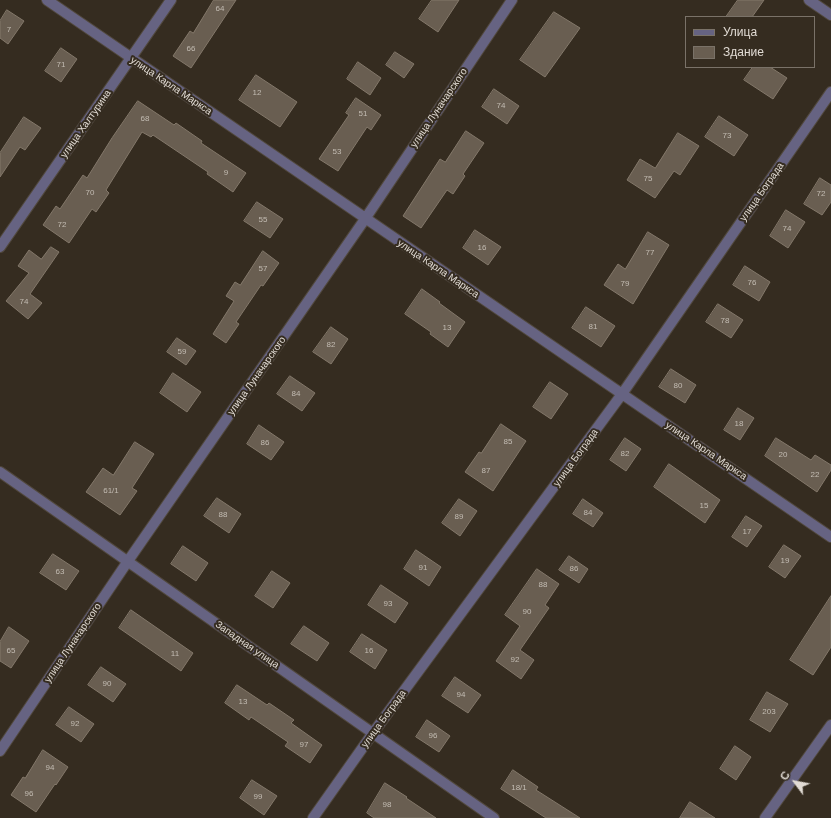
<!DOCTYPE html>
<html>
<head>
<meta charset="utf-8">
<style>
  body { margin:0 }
  #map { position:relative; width:831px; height:818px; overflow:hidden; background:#352c20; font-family:Helvetica,sans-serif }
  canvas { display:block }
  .legend { position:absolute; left:685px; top:16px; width:130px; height:52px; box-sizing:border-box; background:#352c20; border:1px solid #7a7268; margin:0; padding:5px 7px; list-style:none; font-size:12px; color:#e1dbd4 }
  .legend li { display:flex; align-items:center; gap:8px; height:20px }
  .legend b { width:20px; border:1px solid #7a7268 }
  .north { position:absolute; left:775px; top:762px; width:40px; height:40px; -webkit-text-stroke:3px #352c20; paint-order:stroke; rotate:302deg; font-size:11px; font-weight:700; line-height:16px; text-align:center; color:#e1dbd4 }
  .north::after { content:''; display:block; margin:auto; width:14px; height:18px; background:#e1dbd4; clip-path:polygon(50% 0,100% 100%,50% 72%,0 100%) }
</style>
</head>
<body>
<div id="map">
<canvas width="831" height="818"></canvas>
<ul class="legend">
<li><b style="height:5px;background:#666382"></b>Улица</li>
<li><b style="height:11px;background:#695e51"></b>Здание</li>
</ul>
<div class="north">С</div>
</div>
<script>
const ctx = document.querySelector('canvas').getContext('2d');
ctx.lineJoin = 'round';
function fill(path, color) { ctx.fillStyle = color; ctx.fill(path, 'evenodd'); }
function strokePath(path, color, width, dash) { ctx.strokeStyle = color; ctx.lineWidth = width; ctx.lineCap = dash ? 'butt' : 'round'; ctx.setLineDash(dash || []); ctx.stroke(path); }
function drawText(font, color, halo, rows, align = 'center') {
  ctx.font = font + ' Helvetica,sans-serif'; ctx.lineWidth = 4; ctx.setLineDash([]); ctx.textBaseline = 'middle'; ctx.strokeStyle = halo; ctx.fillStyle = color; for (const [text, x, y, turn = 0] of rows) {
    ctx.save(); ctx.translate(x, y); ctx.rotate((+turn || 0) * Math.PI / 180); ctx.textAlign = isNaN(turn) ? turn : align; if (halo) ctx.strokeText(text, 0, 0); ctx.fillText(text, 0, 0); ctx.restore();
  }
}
const building = new Path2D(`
  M214 0H236L191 68 173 56 190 31 193 33Z
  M432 0H459L438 32 419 19Z
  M738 0H764L752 17H726Z
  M7 10 24 21 8 44 0 38V21Z
  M554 12 580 28 545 77 520 60Z
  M61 48 77 59 61 82 45 71Z
  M395 52 414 64 404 78 386 65Z
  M358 62 381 78 370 95 347 79Z
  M753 67H770L787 78 773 99 744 80Z
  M256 75 297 102 280 127 239 100Z
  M494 89 519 106 507 124 482 107Z
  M356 98 381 115 371 130 367 127 338 171 319 159 349 115 346 113Z
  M138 101 174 125 176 123 202 141 201 143 246 173 233 192 207 174 208 172 153 135 151 137 142 132 106 190 109 193 96 212 92 209 69 243 43 225 56 206 60 209 83 175 87 178 112 138Z
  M719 116 748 135 734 156 705 137Z
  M24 117 41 128 25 150 20 147 0 177V153Z
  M466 131 484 143 463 174 465 176 453 194 447 190 421 228 403 216 440 159 445 162Z
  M678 133 699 146 680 175 674 171 655 198 627 180 640 159 655 168Z
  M820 178 831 185V202L822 215 804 204Z
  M257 202 283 219 270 238 244 221Z
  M786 210 805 222 788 248 770 236Z
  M475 230 501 247 488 265 463 248Z
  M648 232 669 245 633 304 604 285 618 264 625 269Z
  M51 247 59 252 30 294 42 303 28 319 6 301 29 273 18 266 29 250 41 259Z
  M263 251 279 263 263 286 261 285 236 322 239 324 226 343 213 334 234 301 226 296 235 282 240 285Z
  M745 266 770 282 759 301 733 285Z
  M422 289 440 302 439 303 465 322 448 347 430 334 431 332 405 314Z
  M718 304 743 320 731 338 706 322Z
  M586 307 615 326 601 347 572 328Z
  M331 327 348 339 331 364 313 352Z
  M177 338 196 351 186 365 167 352Z
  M671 369 696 385 685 403 659 387Z
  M173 373 201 392 187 412 160 393Z
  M290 376 315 393 302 411 277 394Z
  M550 382 568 394 551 419 533 407Z
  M738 408 754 418 740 440 724 430Z
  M501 424 526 441 493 491 465 472 479 452 481 453Z
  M259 425 284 442 271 460 247 444Z
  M625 438 641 449 626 471 610 460Z
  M776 438 811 460 815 455 831 465V470L817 492 765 456Z
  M135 442 154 454 132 488 137 491 120 515 86 492 103 468 113 475Z
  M669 464 720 500 705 523 654 487Z
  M217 498 241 514 229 533 204 516Z
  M459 499 477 511 460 536 442 523Z
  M583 499 603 513 593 527 573 514Z
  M746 516 762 526 747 547 732 537Z
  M784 545 801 556 785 578 769 567Z
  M183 546 208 563 196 581 171 564Z
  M416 550 441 567 429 586 404 569Z
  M53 554 79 571 66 590 40 573Z
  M569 556 588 569 579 583 559 570Z
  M537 569 559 584 545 605 549 608 520 650 534 660 521 679 496 661 520 626 505 615Z
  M272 571 290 583 273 608 255 596Z
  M381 585 408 603 395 623 368 605Z
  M831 596V647L813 675 790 660Z
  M131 610 193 653 181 671 119 628Z
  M304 626 329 643 317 661 291 644Z
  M9 627 29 641 11 668 0 661V642Z
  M362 634 387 650 375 669 350 652Z
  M101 667 126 684 113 702 88 685Z
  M455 677 481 695 468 713 442 696Z
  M237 685 267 705 269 703 294 720 291 723 322 745 310 763 285 746 288 742 251 717 249 720 225 703Z
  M767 692 788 704 770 732 750 720Z
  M69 707 94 724 81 742 56 725Z
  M427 720 450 736 439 752 416 737Z
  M735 746 751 757 736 780 720 769Z
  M43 750 68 767 56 785 55 784 36 812 11 795 23 777 25 778Z
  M513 770 538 787 536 790 580 818H546L501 789Z
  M252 780 277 796 264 815 240 798Z
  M385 783 407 797 406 798 436 818H374L367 813Z
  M690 802 715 818H680Z`);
const minor = new Path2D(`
  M47 0 831 537
  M809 0 831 15
  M0 247 171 0
  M0 472 494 818
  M0 751 128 561 365 219 512 0
  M313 818 373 733 622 394 831 92
  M765 818 831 725`);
const numberNames = [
  ["64",220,9],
  ["7",9,30],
  ["66",191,49],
  ["71",61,65],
  ["12",257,93],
  ["74",501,106],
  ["51",363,114],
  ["68",145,119],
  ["73",727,136],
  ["53",337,152],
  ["9",226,173],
  ["75",648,179],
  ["70",90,193],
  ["72",821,194],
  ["55",263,220],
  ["72",62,225],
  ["74",787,229],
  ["16",482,248],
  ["77",650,253],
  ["57",263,269],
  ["76",752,283],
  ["79",625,284],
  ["74",24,302],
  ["78",725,321],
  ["81",593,327],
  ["13",447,328],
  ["82",331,345],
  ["59",182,352],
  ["80",678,386],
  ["84",296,394],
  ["18",739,424],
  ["85",508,442],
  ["86",265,443],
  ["82",625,454],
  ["20",783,455],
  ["87",486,471],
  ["22",815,475],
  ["61/1",111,491],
  ["15",704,506],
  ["84",588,513],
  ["88",223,515],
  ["89",459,517],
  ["17",747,532],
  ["19",785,561],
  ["91",423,568],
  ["86",574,569],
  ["63",60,572],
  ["88",543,585],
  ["93",388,604],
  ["90",527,612],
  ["65",11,651],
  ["16",369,651],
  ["11",175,654],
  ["92",515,660],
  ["90",107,684],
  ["94",461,695],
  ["13",243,702],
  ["203",769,712],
  ["92",75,724],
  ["96",433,736],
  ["97",304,745],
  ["94",50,768],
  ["18/1",519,788],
  ["96",29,794],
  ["99",258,797],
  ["98",387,805]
];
const streetNames = [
  ["улица Карла Маркса",171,86,34],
  ["улица Луначарского",439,108,-56],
  ["улица Халтурина",86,124,-55],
  ["улица Бограда",762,192,-55],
  ["улица Карла Маркса",438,269,34],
  ["улица Луначарского",257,376,-55],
  ["улица Карла Маркса",706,451,34],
  ["улица Бограда",576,458,-54],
  ["улица Луначарского",73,643,-56],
  ["Западная улица",247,645,35],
  ["улица Бограда",384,719,-54]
];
fill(building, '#695e51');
strokePath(building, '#83786a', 1);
strokePath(minor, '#51483d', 12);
strokePath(minor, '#666382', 10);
drawText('8px', '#c3bcb3', null, numberNames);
drawText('10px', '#e1dbd4', '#352c20', streetNames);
</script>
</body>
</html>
